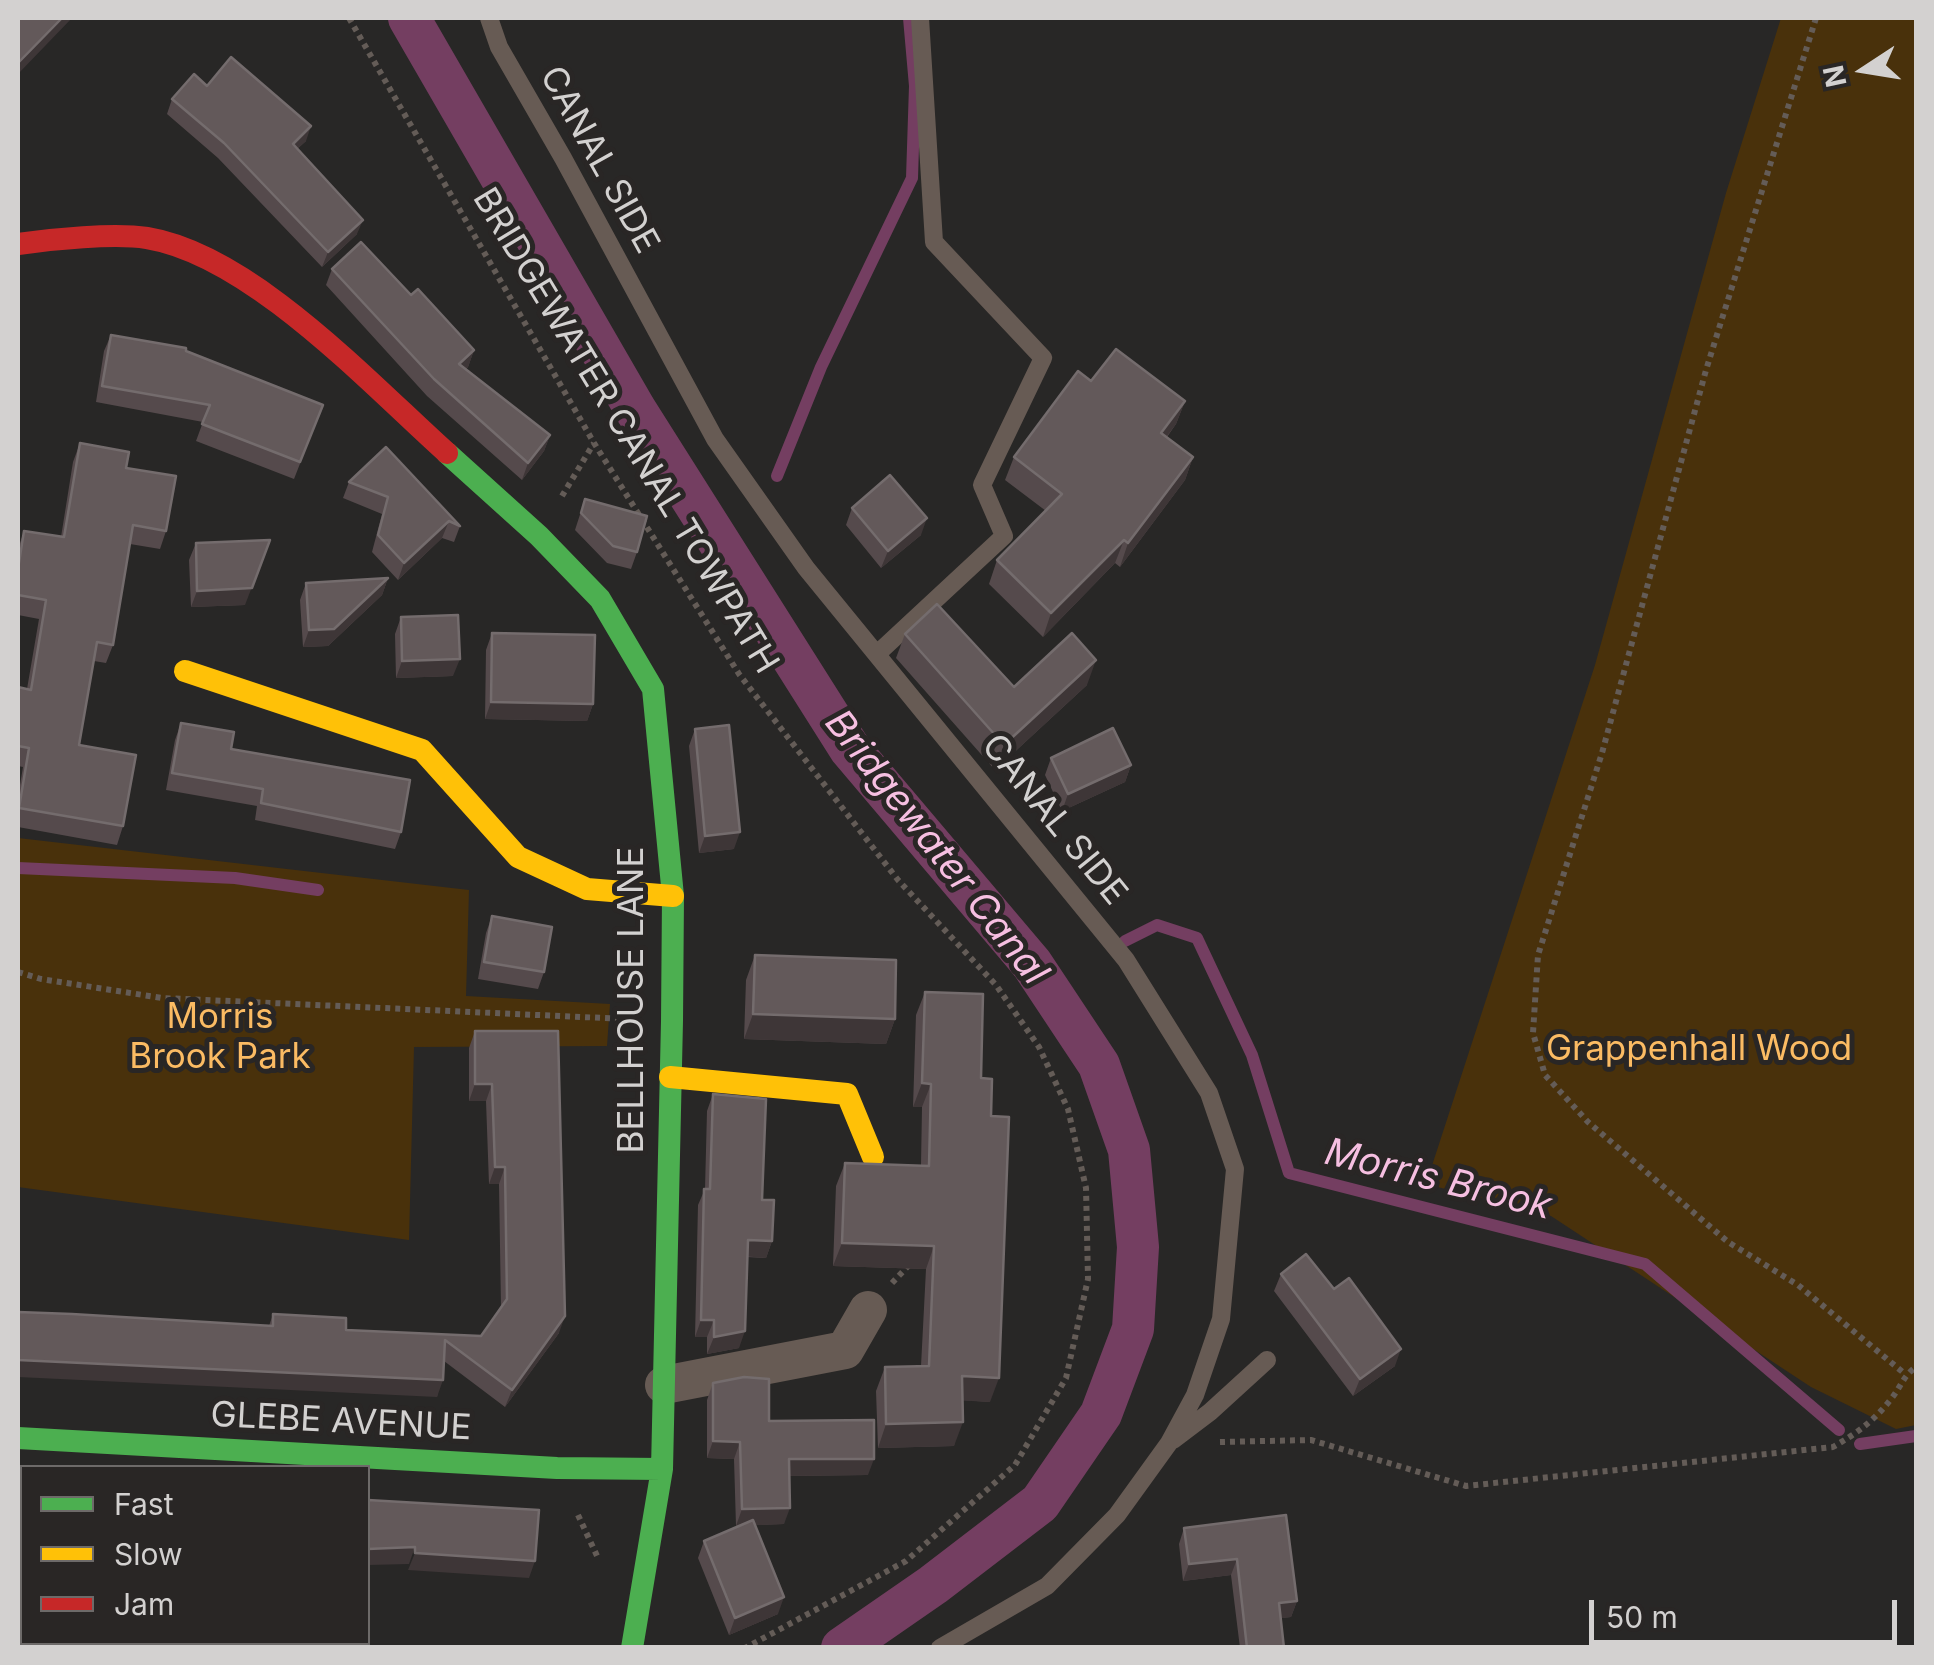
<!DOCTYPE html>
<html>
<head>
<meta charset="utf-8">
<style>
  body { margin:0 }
  #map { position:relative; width:1934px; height:1665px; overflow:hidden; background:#282726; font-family:Inter,sans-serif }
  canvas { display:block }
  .frame { position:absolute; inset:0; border:20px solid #d3d1d0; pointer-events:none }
  .legend { position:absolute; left:20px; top:1465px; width:350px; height:180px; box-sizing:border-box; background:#292625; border:2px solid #6d6a69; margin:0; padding:12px 18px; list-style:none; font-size:30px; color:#d3d1d0 }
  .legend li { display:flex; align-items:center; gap:20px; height:50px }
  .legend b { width:50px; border:2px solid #6d6a69 }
  .north { position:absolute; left:1814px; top:20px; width:100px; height:100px; -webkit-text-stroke:8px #292625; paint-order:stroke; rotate:258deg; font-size:28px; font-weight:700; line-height:40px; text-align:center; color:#d3d1d0 }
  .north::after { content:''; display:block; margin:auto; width:35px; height:45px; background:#d3d1d0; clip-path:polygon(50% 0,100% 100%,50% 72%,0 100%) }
  .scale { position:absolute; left:1589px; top:1600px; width:308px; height:45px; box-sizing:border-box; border:5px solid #d3d1d0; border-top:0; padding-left:12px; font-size:30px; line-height:35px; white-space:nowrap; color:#d3d1d0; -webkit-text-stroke:8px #292625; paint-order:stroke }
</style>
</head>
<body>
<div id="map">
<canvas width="1934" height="1665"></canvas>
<div class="frame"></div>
<ul class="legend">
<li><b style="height:12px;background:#4caf50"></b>Fast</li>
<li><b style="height:12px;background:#ffc107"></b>Slow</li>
<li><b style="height:12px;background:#c62828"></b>Jam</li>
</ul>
<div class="north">N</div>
<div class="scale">50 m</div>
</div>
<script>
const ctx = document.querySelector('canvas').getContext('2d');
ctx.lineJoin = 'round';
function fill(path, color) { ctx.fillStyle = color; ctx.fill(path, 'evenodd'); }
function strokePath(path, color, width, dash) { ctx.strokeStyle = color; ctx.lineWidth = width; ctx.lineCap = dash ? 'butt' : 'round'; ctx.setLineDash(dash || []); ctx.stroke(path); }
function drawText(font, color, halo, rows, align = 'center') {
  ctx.font = font + ' Inter,sans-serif'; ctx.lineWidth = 10; ctx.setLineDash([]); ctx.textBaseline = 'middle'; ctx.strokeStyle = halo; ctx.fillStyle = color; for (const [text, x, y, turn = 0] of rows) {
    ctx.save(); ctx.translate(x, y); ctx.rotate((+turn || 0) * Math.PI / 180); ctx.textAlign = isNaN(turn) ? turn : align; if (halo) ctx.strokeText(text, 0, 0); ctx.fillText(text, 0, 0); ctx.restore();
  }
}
const green = new Path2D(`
  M1781 18H1916V1425L1896 1429 1811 1387 1551 1216 1426 1184 1595 665 1726 193Z
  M18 838 469 890 466 996 610 1004 607 1046 414 1047 409 1240 18 1187Z`);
const stream = new Path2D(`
  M777 476 821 367 912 178 915 86 909 18
  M18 868 235 878 318 890
  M1125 941 1157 925 1197 938 1252 1055 1289 1173 1645 1264 1839 1430
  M1860 1444 1916 1436`);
const canal = new Path2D(`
  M409 18 635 409 850 749 1032 964 1099 1065 1129 1150 1138 1247 1133 1329 1101 1414 1040 1503 933 1585 842 1648`);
const path = new Path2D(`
  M349 18 594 443 739 674 898 880 996 985 1039 1047 1068 1109 1086 1188 1088 1279 1066 1378 1015 1465 906 1561 745 1648
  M1816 18 1706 370 1602 753 1538 955 1533 1033 1545 1075 1588 1122 1728 1242 1798 1285 1905 1374
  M562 496 594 443
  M18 972 41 979 162 998 626 1019
  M892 1283 911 1263
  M1220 1442 1311 1440 1466 1486 1833 1447C1857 1433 1874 1421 1891 1399 1901 1387 1903 1376 1916 1367
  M578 1515 598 1558`);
const lane = new Path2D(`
  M489 18 499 47 563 158 715 439 806 568 1126 960 1209 1093 1235 1169 1221 1319 1195 1395 1169 1443 1117 1515 1047 1586 940 1648
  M877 654 1004 536 982 485 1043 358 934 242 920 18
  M1173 1440 1210 1412 1267 1360`);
const street = new Path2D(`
  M664 1385 845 1350 868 1310
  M36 1648 39 1642`);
const fast = new Path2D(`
  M447 453 539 536 600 599 653 689 673 896 672 1021 662 1469 632 1648
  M18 1438 557 1468 662 1469`);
const slow = new Path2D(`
  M185 671 422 750 518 857 587 889 673 896
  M670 1077 847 1094 873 1157`);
const jam = new Path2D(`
  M18 244C52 239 114 233 147 238 251 255 369 383 447 453`);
const wall = new Path2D(`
  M207 86 306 141 297 149 357 234 322 267 218 158 167 114 172 99Z
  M332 269 411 295 474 350 468 367 466 369 550 435 544 451 522 480 427 396 326 285Z
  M111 335 186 351 323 405 294 479 196 441 203 422 96 402 104 351Z
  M1091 381 1185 401 1176 424 1167 437 1193 457 1185 480 1120 567 1115 563 1043 637 989 584 997 560 1046 511 1005 480 1014 457Z
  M80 443 126 468 166 531 160 549 130 544 113 645 106 663 94 661 79 745 123 826 117 845 18 827V797L23 767 18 766V687L27 689 39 619 18 615V549L24 531 61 537 73 462Z
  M349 482 460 526 454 542 442 538 398 580 372 552 382 514 343 498Z
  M585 499 637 552 631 569 607 563 575 530Z
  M852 508 921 535 881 568 846 525Z
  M196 543 245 605 191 607 189 560Z
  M388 578 382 595 328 646 303 647 300 600 306 583Z
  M401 617 453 676 396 678 395 634Z
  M492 633 593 704 587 721 485 719 486 650Z
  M905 634 1014 687 1087 685 995 770 896 658Z
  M181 723 401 832 395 849 255 820 257 806 166 790 175 740Z
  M695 729 734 849 699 853 689 746Z
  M1051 758 1131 765 1125 782 1062 811 1045 775Z
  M492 916 544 972 538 989 478 979 486 933Z
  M755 955 895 1019 886 1044 744 1039 746 980Z
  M925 992 981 1078 991 1116 990 1402 962 1400 954 1446 878 1448 876 1391 885 1367 921 1366 926 1269 833 1266 836 1186 845 1163 921 1165 922 1107H913L916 1015Z
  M475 1031H558L559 1333 505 1407 444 1361 437 1397 269 1326 273 1314 346 1330 481 1336 501 1308 499 1184H489L486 1101H469V1048Z
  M713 1094 762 1200 772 1241 766 1258 747 1257 739 1348 707 1354V1337H695L698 1205 705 1189 707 1111Z
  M1281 1274 1395 1366 1353 1396 1274 1291Z
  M713 1383 769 1421 868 1475 789 1476 784 1524 755 1525 778 1614 729 1635 698 1558 704 1541 740 1526H736L734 1459 707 1458V1400Z
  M1286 1515 1297 1601 1291 1617 1281 1618 1284 1648H1240L1231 1575 1183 1581 1179 1544 1184 1528Z`);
const shadedWall = new Path2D(`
  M62 18H72L18 74V63Z
  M311 126 306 141 287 158 293 144Z
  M363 220 357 234 322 267 328 252Z
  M474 350 468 367 453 381 459 364Z
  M1185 401 1176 424 1152 456 1161 433Z
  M550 435 544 451 522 480 528 463Z
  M1193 457 1185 480 1120 567 1128 543Z
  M927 518 921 535 881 568 888 551Z
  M449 521 442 538 398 580 404 563Z
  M270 540 245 605 191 607 197 591Z
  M1124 540 1115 563 1043 637 1051 613Z
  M388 578 382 595 328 646 303 647 309 630Z
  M460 659 453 676 396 678 402 661Z
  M1096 660 1087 685 995 770 1004 745Z
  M491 702 593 704 587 721 485 719Z
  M1131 765 1125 782 1062 811 1068 794Z
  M740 832 734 849 699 853 705 836Z
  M753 1014 895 1019 886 1044 744 1039Z
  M922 1083 931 1084 922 1107H913Z
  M475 1084H492L486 1101H469Z
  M495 1167H505L499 1184H489Z
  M748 1240 772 1241 766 1258 742 1256Z
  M842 1243 934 1246 926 1269 833 1266Z
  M565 1316 559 1333 505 1407 512 1390Z
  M701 1320H714L707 1337H695Z
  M745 1331 739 1348 707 1354 714 1337Z
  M1401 1349 1395 1366 1353 1396 1360 1379Z
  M18 1360 443 1380 437 1397 18 1377Z
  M962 1376 999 1378 990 1402 953 1400Z
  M963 1422 954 1446 878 1448 886 1424Z
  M713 1441 740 1442 734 1459 707 1458Z
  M789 1459H874L868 1475 783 1476Z
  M790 1508 784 1524 736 1526 742 1509Z
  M415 1547 409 1564 368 1565V1549Z
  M415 1553 535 1561 529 1578 408 1570Z
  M1237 1559 1231 1575 1183 1581 1189 1564Z
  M784 1597 778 1614 729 1635 735 1618Z
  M1297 1601 1291 1617 1274 1619 1279 1603Z`);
const building = new Path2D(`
  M18 18H62L18 63Z
  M231 57 311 126 293 144 363 220 328 252 224 143 172 99 194 74 207 86Z
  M361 242 411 295 418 289 474 350 459 364 550 435 528 463 434 379 332 269Z
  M111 335 186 348V351L323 405 300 462 202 424 210 405 102 386Z
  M1116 349 1185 401 1161 433 1193 457 1128 543 1124 540 1051 613 997 560 1062 494 1014 457 1078 371 1091 381Z
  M80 443 129 452 126 468 176 476 166 531 133 525 113 645 97 642 79 745 136 755 123 826 19 808 29 748 18 746V687L31 690 46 600 18 595V569L24 531 64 537Z
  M386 447 460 526 449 521 404 563 378 535 388 497 349 482Z
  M890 475 927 518 888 551 852 508Z
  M585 499 647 516 637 552 613 546 581 513Z
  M270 540 252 588 197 591 196 543Z
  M388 578 334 629 309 630 306 583Z
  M937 604 1014 687 1072 633 1096 660 1004 745 905 634Z
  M458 615 460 659 402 661 401 617Z
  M492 633 595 635 593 704 491 702Z
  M181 723 234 732 231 749 410 780 401 832 261 803 263 789 172 773Z
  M729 725 740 832 705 836 695 729Z
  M1113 728 1131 765 1068 794 1051 758Z
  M492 916 552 927 544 972 484 962Z
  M755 955 896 960 895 1019 753 1014Z
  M925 992 983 994 981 1078 992 1079 991 1116 1009 1117 999 1378 962 1376 963 1422 886 1424 885 1367 929 1366 934 1246 842 1243 845 1163 929 1166 931 1084 922 1083Z
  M475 1031H558L565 1316 512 1390 445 1340 443 1380 18 1360V1312L72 1314 273 1326V1314L346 1318V1330L481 1336 507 1299 505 1167H495L492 1084H475Z
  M713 1094 766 1099 762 1200H774L772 1241 748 1240 745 1331 714 1337V1320H701L704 1189H710Z
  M1306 1254 1334 1289 1349 1278 1401 1349 1360 1379 1281 1274Z
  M744 1377 769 1379V1421L874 1420V1459H789L790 1508 742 1509 740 1442 713 1441V1383Z
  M368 1500 539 1510 535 1561 415 1553V1547L368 1549Z
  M1286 1515 1297 1601 1279 1603 1284 1648H1247L1237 1559 1189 1564 1184 1528Z
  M753 1520 784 1597 735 1618 704 1541Z
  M81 1642H159L157 1648H79Z`);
const streetNames = [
  ["CANAL SIDE",599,160,61],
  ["BRIDGEWATER CANAL TOWPATH",625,431,59],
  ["CANAL SIDE",1054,820,51],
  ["BELLHOUSE LANE",632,1000,-90],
  ["GLEBE AVENUE",341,1422,3]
];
const parkNames = [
  ["Morris",220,1017],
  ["Brook Park",220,1057],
  ["Grappenhall Wood",1699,1049]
];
const waterNames = [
  ["Bridgewater Canal",936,848,52],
  ["Morris Brook",1438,1180,14]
];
fill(green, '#49310b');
strokePath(stream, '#743e61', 12);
strokePath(canal, '#743e61', 42);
strokePath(path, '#645c57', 6, [5, 5]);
strokePath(lane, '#675b54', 18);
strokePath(street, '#675b54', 38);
strokePath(fast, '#4caf50', 22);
strokePath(slow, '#ffc107', 22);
strokePath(jam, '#c62828', 22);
fill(wall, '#554a4c');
fill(shadedWall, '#3e3637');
fill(building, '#63595a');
strokePath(building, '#746c6d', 2.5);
drawText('35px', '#d3d1d0', '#292625', streetNames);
drawText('35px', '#fbbb63', '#292625', parkNames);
drawText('italic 38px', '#f6bfe1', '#292625', waterNames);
</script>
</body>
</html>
